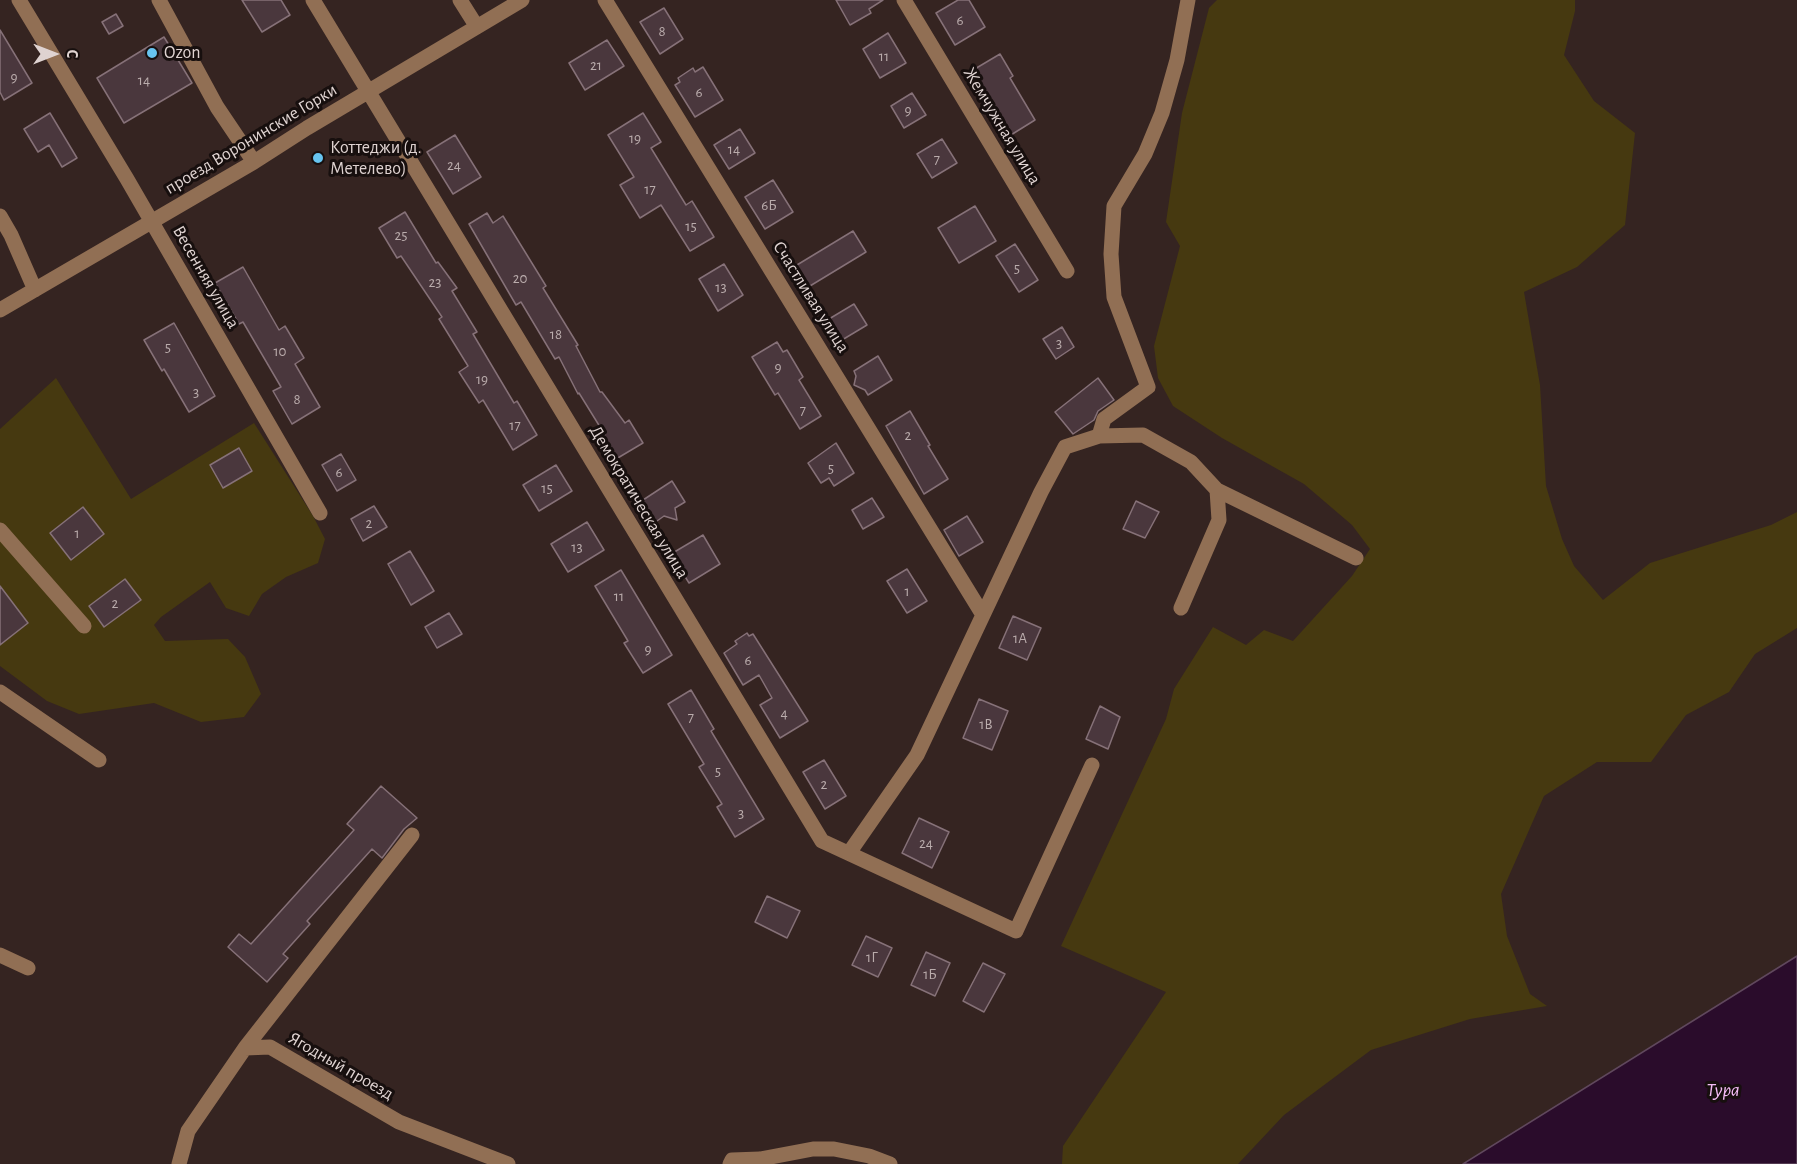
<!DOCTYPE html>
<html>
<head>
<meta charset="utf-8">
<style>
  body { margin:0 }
  #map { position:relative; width:1797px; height:1164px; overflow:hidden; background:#352421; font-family:"Alegreya Sans",sans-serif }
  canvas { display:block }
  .north { position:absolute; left:24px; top:24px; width:60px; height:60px; -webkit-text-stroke:4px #170f0e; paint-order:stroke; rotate:90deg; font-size:16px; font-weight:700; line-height:24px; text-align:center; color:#dfd3d1 }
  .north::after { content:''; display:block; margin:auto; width:21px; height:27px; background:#dfd3d1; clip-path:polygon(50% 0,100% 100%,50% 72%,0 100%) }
</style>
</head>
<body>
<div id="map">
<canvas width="1797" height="1164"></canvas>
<div class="north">С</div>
</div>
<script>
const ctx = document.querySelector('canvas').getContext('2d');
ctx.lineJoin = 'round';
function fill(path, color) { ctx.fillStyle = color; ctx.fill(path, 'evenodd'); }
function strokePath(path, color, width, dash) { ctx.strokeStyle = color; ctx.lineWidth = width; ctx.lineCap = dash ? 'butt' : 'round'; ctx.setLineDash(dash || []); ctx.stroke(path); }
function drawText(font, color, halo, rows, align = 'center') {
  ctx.font = font + ' "Alegreya Sans",sans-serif'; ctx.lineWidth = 6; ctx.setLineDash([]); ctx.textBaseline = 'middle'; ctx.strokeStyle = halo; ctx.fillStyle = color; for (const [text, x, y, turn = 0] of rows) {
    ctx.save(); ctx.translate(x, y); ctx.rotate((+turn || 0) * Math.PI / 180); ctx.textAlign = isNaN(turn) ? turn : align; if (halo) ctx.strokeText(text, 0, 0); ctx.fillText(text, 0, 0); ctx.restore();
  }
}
const green = new Path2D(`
  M1217 0H1575V11L1564 55 1594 101 1635 133 1625 225 1577 267 1524 292 1540 385 1546 486 1562 539 1574 566 1603 600 1650 563 1771 525 1797 512V628L1755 654 1729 692 1686 715 1651 762H1597L1544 796 1501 894 1507 936 1530 994 1547 1006 1470 1019 1371 1050 1284 1115 1238 1164H1062L1063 1146 1166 992 1061 946 1166 719 1174 689 1213 627 1246 645 1264 630 1293 641 1352 576 1370 549 1352 525 1304 484 1222 438 1173 406 1158 378 1154 346 1180 246 1166 222 1182 113 1209 8Z
  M56 378 131 499 254 423 313 516 325 539 318 563 286 577 262 594 249 616 226 608 210 582 161 617 154 625 165 641 228 639 245 657 261 694 244 717 201 722 154 703 79 714 47 701 0 666V429Z`);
const water = new Path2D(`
  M1797 956V1164H1463Z`);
const building = new Path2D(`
  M242 0H281L290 15 262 32Z
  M836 0H883L869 9 871 13 850 25Z
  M958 0H969L985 27 955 45 936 13Z
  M664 8 683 39 660 54 640 22Z
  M116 14 123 26 109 34 102 22Z
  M0 30 32 83 4 100 0 92Z
  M888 33 906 63 880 78 863 49Z
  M164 37 192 83 124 123 97 78Z
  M607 40 624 66 585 90 569 63Z
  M1000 54 1013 76 1010 78 1035 120 1006 138 968 73Z
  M703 67 723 100 695 117 675 85 680 82 678 78 693 68 695 72Z
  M912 93 926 115 904 128 891 106Z
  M50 113 77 158 62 167 49 145 38 152 24 129Z
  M643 113 661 142 651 148 686 205 692 201 714 237 690 251 661 205 640 218 620 185 634 177 608 135Z
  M740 129 755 153 729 169 714 145Z
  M455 135 481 177 453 194 427 152Z
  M942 139 957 163 932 178 917 154Z
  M773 180 793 212 765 229 745 197Z
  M975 206 996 241 959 263 938 228Z
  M405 212 436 263 438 262 457 288 452 291 477 332 473 334 514 403 517 401 537 435 513 450 483 400 479 403 459 372 468 366 439 319 442 317 401 256 397 258 379 228Z
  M487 213 493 223 503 216 546 286 543 288 578 345 576 346 600 392H602L625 423 629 420 643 443 611 462 597 440 605 435 579 393 578 394 559 357 555 359 521 302 516 305 469 224Z
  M853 231 866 252 805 289 792 268Z
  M1015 244 1038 280 1019 292 996 256Z
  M724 264 743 295 718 311 699 279Z
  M243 267 279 330 285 326 304 358 295 364 320 407 292 424 273 391 281 387 243 322 239 324 215 283Z
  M854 304 867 325 842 340 829 319Z
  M174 323 215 396 189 412 164 369 162 371 144 340Z
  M1062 327 1074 347 1056 359 1043 339Z
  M777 342 783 352 787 350 803 377 799 380 821 416 800 429 778 393 775 395 752 357Z
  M878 356 892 380 868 395 865 390 854 385 856 376 854 371Z
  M1098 378 1114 400 1098 411 1094 420 1073 434 1055 412Z
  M910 411 930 445 928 446 948 479 924 494 886 426Z
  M836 443 854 473 834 486 829 478 821 483 808 463Z
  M239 448 252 471 223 488 210 465Z
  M341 454 356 480 337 491 322 465Z
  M556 465 572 491 539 511 523 485Z
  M672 481 685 502 675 508 677 520 664 516 657 521 646 520 642 517 641 512 645 505 643 500Z
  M872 498 884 517 863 529 852 510Z
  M1136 501 1159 512 1145 538 1123 529Z
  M374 506 387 527 363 541 351 519Z
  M83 507 104 534 71 560 50 533Z
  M967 516 983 542 959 556 944 530Z
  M587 522 604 550 568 572 551 544Z
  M703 535 720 564 689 583 671 554Z
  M410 551 434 591 411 605 388 564Z
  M907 569 927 601 907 613 887 581Z
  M621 570 672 655 643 673 624 643 628 641 595 586Z
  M125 579 141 600 104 627 89 606Z
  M0 586 28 623 0 645Z
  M449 613 462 634 437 648 425 627Z
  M1013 616 1041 628 1027 660 999 648Z
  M747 633 749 636 753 634 808 721 780 738 760 705 772 698 759 675 743 685 724 653 737 644 735 641Z
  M691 690 714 729 711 731 764 819 735 837 717 807 722 804 699 767 704 764 668 704Z
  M979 699 1008 711 992 750 963 738Z
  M1100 706 1120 717 1108 749 1086 739Z
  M824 760 846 796 825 809 803 772Z
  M381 786 417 818 404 829 382 858 372 849 307 921 310 924 283 954 288 958 267 982 228 947 239 934 251 944 354 830 347 824Z
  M919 818 949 832 932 868 902 853Z
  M767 896 800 911 787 938 755 922Z
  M866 936 892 948 878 977 852 965Z
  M926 952 950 963 935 996 911 985Z
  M983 963 1005 974 984 1012 963 1001Z`);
const minor = new Path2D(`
  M19 0 127 179 320 513
  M159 0 217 107 254 162
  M313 0 822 841 1016 931 1092 765
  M460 0 477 27
  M605 0 983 615
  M904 0 1067 271
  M0 216 11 235 35 290
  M0 310 254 162 307 128 522 0
  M1099 436 1104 419 1148 387 1114 297 1111 254 1114 206 1145 154 1162 113 1177 60 1188 0
  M1217 490 1356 558
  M0 530 84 626
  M0 692 99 760
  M849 853 917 755 1041 492 1065 447 1099 436 1143 435 1191 462 1217 490 1219 520 1181 608
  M0 955 28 968
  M245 1048 412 835
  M179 1164 188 1131 245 1048 270 1047 399 1122 508 1164
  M730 1164 732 1160 760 1159 813 1149H834L869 1156 890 1164`);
const markers = [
  [152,53,6,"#67c4f0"],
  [318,158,6,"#67c4f0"]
];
const numberNames = [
  ["6",960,20],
  ["8",662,31],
  ["11",884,56],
  ["21",596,65],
  ["9",14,77],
  ["14",144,80],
  ["6",699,92],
  ["9",908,110],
  ["19",635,138],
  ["14",734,149],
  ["7",937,159],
  ["24",454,165],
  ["17",650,189],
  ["6Б",769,205],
  ["15",691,226],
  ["25",401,235],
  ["5",1017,268],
  ["20",520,278],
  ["23",435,282],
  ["13",721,287],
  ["18",556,334],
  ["3",1059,343],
  ["5",168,347],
  ["10",280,351],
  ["9",778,367],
  ["19",482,379],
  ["3",196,392],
  ["8",297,399],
  ["7",803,410],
  ["17",515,425],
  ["2",908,435],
  ["5",831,468],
  ["6",339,472],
  ["15",547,488],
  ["2",369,523],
  ["1",77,533],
  ["13",577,547],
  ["1",907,591],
  ["11",619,596],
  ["2",115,603],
  ["1А",1020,638],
  ["9",648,649],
  ["6",748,660],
  ["4",784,713],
  ["7",691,717],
  ["1В",986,724],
  ["5",718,771],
  ["2",824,784],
  ["3",741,813],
  ["24",926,843],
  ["1Г",872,957],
  ["1Б",930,974]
];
const poiNames = [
  ["Ozon",164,53],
  ["Коттеджи (д.",330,148],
  ["Метелево)",330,169]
];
const streetNames = [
  ["Жемчужная улица",1002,126,59],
  ["проезд Воронинские Горки",251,139,-31],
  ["Весенняя улица",206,277,60],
  ["Счастливая улица",811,297,58],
  ["Демократическая улица",639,502,59],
  ["Ягодный проезд",341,1066,30]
];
const waterNames = [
  ["Тура",1723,1090]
];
fill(green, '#463910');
fill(water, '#2a0c2b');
strokePath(water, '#60485d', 1.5);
fill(building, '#4a373d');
strokePath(building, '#867178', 1.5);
strokePath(minor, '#916f54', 15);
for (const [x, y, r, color] of markers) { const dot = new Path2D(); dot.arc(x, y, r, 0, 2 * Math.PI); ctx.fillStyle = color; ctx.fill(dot); strokePath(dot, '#170f0e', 2); }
drawText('15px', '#baacac', null, numberNames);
drawText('18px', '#dfd3d1', '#170f0e', poiNames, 'left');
drawText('18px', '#dfd3d1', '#170f0e', streetNames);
drawText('italic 20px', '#f3bbf5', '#170f0e', waterNames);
</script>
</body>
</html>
